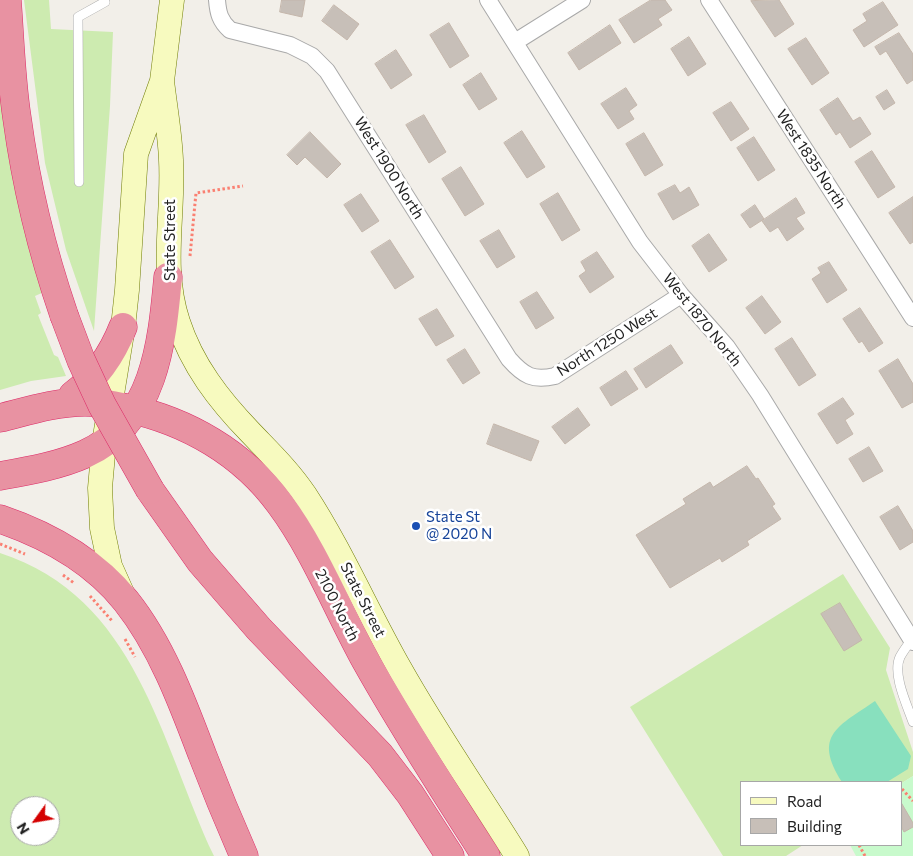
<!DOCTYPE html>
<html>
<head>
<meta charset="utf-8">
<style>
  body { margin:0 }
  #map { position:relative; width:913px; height:856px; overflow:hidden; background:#f2efe9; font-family:Commissioner,sans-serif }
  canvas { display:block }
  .legend { position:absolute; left:740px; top:781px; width:162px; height:65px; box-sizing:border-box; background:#fff; border:1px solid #a7a7a7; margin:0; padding:6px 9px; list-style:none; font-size:15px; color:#222 }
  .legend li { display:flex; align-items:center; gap:10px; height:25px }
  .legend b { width:25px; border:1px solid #a7a7a7 }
  .north { position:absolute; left:10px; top:796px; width:50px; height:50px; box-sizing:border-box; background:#fff; border:1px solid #a7a7a7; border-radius:50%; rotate:238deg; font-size:14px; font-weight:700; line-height:20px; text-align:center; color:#222 }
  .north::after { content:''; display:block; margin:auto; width:18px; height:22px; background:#d40000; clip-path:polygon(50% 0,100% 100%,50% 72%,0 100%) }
</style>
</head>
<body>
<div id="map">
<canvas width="913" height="856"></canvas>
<ul class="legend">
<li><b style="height:6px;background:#f7fabf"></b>Road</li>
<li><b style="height:14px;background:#c7bfb8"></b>Building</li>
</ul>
<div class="north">N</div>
</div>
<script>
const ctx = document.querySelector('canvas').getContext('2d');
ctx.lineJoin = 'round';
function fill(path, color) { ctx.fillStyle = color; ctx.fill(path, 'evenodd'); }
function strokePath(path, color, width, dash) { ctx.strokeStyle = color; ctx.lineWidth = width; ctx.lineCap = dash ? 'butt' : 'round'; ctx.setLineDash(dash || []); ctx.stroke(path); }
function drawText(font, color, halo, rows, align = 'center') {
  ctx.font = font + ' Commissioner,sans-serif'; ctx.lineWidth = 5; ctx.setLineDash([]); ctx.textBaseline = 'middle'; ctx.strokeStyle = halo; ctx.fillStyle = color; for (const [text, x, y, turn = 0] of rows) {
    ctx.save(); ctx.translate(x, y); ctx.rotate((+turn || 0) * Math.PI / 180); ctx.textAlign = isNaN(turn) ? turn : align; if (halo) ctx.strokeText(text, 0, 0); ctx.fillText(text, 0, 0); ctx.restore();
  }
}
const grass = new Path2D(`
  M24 0H49L51 29 113 32 110 106 94 331 66 250 45 163Z
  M0 75 44 292 35 296 41 313 38 315 54 355 58 357 66 376 31 381 0 390Z
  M0 553C137 597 160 741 214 856H0ZM20 806H50V836H20Z
  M843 574 890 648 886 670 913 752V776L902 783 742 782V845H803L786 856H723L630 707Z`);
const park = new Path2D(`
  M913 776V856H856L850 845H902V783Z`);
const pitch = new Path2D(`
  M875 701 911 756 908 769 887 782H842C812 735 839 726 875 701Z`);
const building = new Path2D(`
  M282 0H305L302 17 280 12Z
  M651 0H665L672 10 658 19 662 25 634 43 619 20Z
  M779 0 794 24 775 37 751 1Z
  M883 2 898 25 864 47 853 30 867 21 863 14Z
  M334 5 359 24 347 40 322 21Z
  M449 23 469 56 450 68 430 35Z
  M610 25 621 43 579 70 568 53Z
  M899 33 913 54V80L907 84 886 51 880 55 875 47Z
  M689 37 706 64 688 76 671 49Z
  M806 38 829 73 812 85 788 49Z
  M396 50 412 75 391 89 375 64Z
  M481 73 497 99 479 110 463 85Z
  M626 88 637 105 629 111 634 119 618 129 601 104Z
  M887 90 895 103 884 110 876 97Z
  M838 98 853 121 860 117 871 134 850 148 840 132 836 135 820 110Z
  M731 102 749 129 731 141 713 113Z
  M424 115 446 152 429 163 406 125Z
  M522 131 545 167 527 178 504 143Z
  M310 132 341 164 327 178 305 157 297 165 287 155Z
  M644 133 663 165 645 176 626 144Z
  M754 137 775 170 758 181 737 148Z
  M872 151 895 187 878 198 855 162Z
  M461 167 484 204 465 216 442 179Z
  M675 185 680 193 689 187 699 205 673 220 658 194Z
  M558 193 580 230 562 241 540 204Z
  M361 194 379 221 362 232 344 205Z
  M913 197V242L910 244 889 213Z
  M796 198 805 213 796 218 804 229 787 241 778 227 770 232 762 221Z
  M755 205 764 219 750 228 741 215Z
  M499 230 515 257 497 268 480 241Z
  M709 234 727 260 709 272 692 246Z
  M390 240 414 277 395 289 371 252Z
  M597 252 614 277 590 293 579 276 586 271 581 262Z
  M829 262 847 290 827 303 812 279 821 273 818 268Z
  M537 292 554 318 536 329 520 302Z
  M762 296 781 322 765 334 746 308Z
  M860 308 883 343 869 352 862 341 859 343 843 319Z
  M437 309 454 336 436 346 419 319Z
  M792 338 816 375 799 386 775 349Z
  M671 345 683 363 646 388 634 369Z
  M465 349 480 373 463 384 447 360Z
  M898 359 913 384V402L902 408 879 371Z
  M626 371 638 389 611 406 600 388Z
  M843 398 854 414 845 420 853 434 837 444 818 414Z
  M578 408 590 425 565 444 552 427Z
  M494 424 539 441 531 461 487 444Z
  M869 447 883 471 863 482 849 459Z
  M747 466 756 479 758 478 775 504 772 506 781 519 747 541 749 545 722 562 720 558 670 588 636 535 686 504 683 499 710 482 713 487Z
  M898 506 913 531V542L900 550 880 517Z
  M840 603 862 640 844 651 821 614Z
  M902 804 913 823V827L904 832 902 828Z`);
const path = new Path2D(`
  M190 256 196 193 243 186
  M0 544 25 554
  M63 575 74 583
  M90 596 113 622
  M125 639 135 657
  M902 789 913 801
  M859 845 865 856`);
const lane = new Path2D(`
  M79 182 78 17 105 2 104 0
  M911 640C908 645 903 651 900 657 892 674 907 705 913 722`);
const street = new Path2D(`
  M217 0C218 13 220 21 230 30L290 45 312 56 327 71 509 359C524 376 533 381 555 376L681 295
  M488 0 640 242 681 295 727 347 760 395 913 642
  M709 0 913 318
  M515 42 582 0`);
const secondary = new Path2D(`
  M162 81C165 107 170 134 171 160 174 215 160 268 178 322 192 365 219 400 250 432 269 452 289 471 305 495 341 550 367 611 400 669 436 733 478 793 517 856
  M123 595 110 566 102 528 100 488 104 443 123 327 127 290 136 154 162 81 172 0`);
const highway = new Path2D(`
  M7 0C10 39 11 79 17 118 26 185 42 251 64 315
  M73 395C97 377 112 355 123 327
  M0 418C28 411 56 402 85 402 99 402 113 405 126 408 187 421 243 453 280 504 315 551 338 611 367 663 404 729 445 792 486 856
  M0 476C28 471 58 466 85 454 155 422 162 343 168 277
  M150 490 200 561 259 629 380 755 410 794 450 856
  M0 519C47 535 94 561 126 601 161 645 182 701 202 754 215 788 229 822 244 856`);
const highwayBridge = new Path2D(`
  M64 315 81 360 102 405 150 490`);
const markers = [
  [416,526,5,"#1a4fb4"]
];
const streetNames = [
  ["West 1835 North",811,159,57],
  ["West 1900 North",389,168,58],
  ["State Street",170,240,-90],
  ["West 1870 North",702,320,51],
  ["North 1250 West",607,342,-32],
  ["State Street",363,600,63],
  ["2100 North",337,605,63]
];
const transitNames = [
  ["State St",426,517],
  ["@ 2020 N",426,534]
];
fill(grass, '#cdebb0');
fill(park, '#c8facc');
fill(pitch, '#88e0be');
fill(building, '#c7bfb8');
strokePath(building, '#c4b6ab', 1);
strokePath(lane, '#a9a9a9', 10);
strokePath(street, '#a9a9a9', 18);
strokePath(secondary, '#707d05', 25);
strokePath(highway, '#dc2a67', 29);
strokePath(path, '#fa8072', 3, [2.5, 2.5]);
strokePath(lane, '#fff', 9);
strokePath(street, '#fff', 16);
strokePath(secondary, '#f7fabf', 24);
strokePath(highway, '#e892a2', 28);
strokePath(highwayBridge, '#dc2a67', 29, []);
strokePath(highwayBridge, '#e892a2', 28);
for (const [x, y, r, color] of markers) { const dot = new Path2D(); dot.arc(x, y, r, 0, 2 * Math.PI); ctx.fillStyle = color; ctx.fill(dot); strokePath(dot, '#fff', 2); }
drawText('15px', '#222', '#fff', streetNames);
drawText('15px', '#164399', '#fff', transitNames, 'left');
</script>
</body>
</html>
